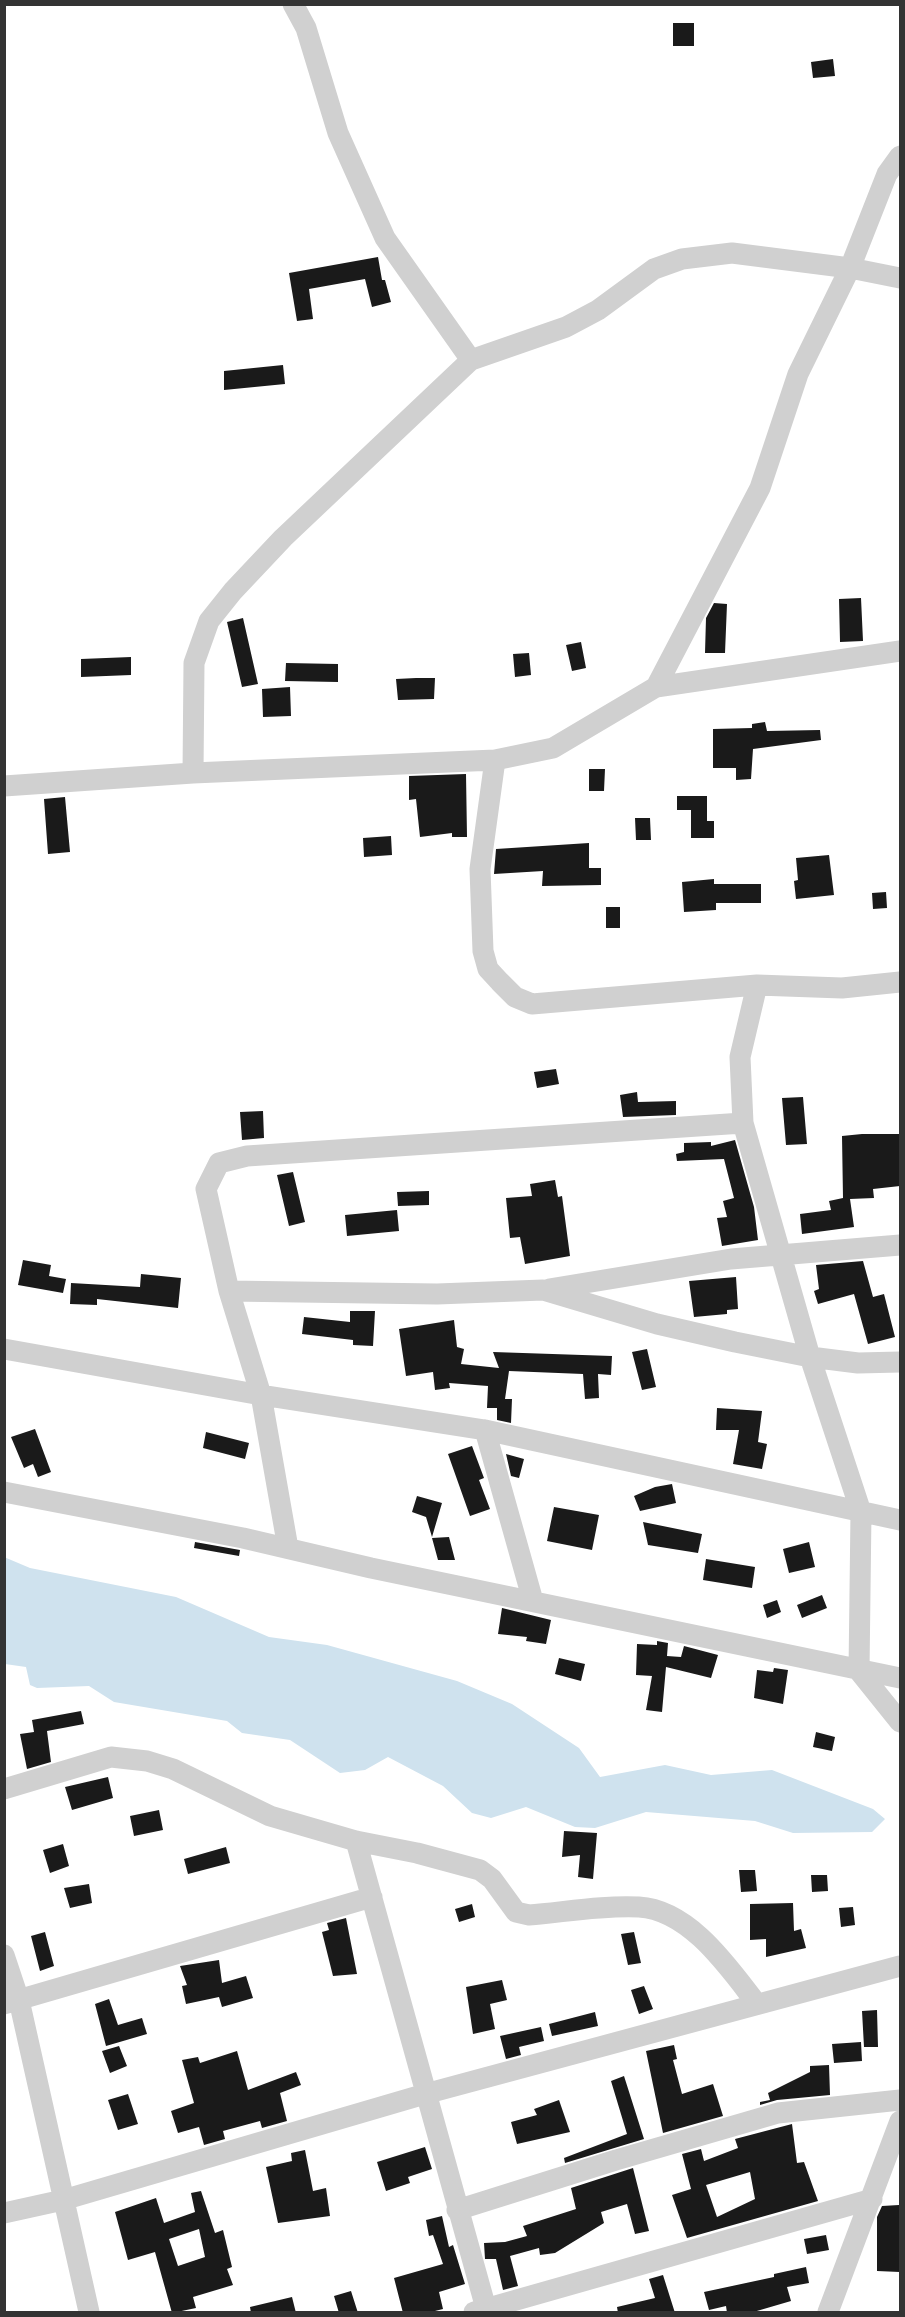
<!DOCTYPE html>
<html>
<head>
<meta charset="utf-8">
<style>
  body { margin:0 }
  #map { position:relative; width:905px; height:2317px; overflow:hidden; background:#fff; font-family:Cabin,sans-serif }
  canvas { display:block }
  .frame { position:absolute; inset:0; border:6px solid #333; pointer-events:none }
</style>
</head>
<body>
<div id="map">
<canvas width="905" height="2317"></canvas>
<div class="frame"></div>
</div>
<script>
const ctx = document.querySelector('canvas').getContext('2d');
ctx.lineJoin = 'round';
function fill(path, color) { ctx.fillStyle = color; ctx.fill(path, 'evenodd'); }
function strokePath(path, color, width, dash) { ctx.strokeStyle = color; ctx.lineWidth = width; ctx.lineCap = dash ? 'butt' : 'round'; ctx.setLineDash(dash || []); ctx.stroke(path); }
const water = new Path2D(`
  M4 1557 30 1568 176 1597 269 1637 327 1645 457 1681 512 1704 579 1748 600 1777 665 1765 711 1775 772 1770 873 1809 885 1819 872 1832 793 1833 755 1821 646 1812 595 1828 575 1827 526 1807 491 1818 472 1813 443 1786 388 1757 365 1770 340 1773 290 1740 242 1733 227 1721 114 1702 89 1686 37 1688 30 1685 26 1667 5 1664Z`);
const building = new Path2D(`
  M673 23H694V46H673Z
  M833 59 835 76 813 78 811 62Z
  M378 257 382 280H385L391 302 372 307 365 279 309 289 313 319 297 321 289 273Z
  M283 365 285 384 224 390V371Z
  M861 598 863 641 840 642 839 599Z
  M714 603 727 604 725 653H705L706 618Z
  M243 618 258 684 242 687 227 622Z
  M581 642 586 668 572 671 566 645Z
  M529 653 531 675 515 677 513 654Z
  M131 657V675L81 677V659Z
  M286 663 338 664V682L285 681Z
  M416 678H435L434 699 398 700 396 679Z
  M290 687 291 716 263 717 262 689Z
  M765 722 767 731 820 730 821 740 753 749 751 779 736 780V768H713V729L752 728V724Z
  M589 769H605L604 791H589Z
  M466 774 467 837H452V833L420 837 416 799 409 800V776Z
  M677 796H707V821H714V838H691V810H677Z
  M65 797 70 852 48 854 44 799Z
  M635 818H650L651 840H636Z
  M391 836 392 855 364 857 363 838Z
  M589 843V868H601V885L542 886 543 871 494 874 496 849Z
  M829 855 834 895 796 899 794 881 798 880 796 858Z
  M714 879V884H761V903H716V910L684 912 682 882Z
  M886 892 887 908 873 909 872 893Z
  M606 907H620V928H606Z
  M556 1069 559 1084 537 1088 534 1072Z
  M637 1092 638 1102 676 1101V1115L623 1117 620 1095Z
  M803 1097 807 1144 786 1145 782 1098Z
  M263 1111 264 1138 242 1140 240 1112Z
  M862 1134H900V1186L873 1189 874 1198 850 1199 854 1227 802 1234 800 1214 831 1210 829 1201 843 1198 842 1136Z
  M735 1140 754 1207 758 1240 722 1246 717 1218 727 1217 723 1201 734 1198 724 1159 677 1161 676 1154 684 1152V1143L711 1142V1146Z
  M293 1172 305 1222 289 1226 277 1175Z
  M555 1180 558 1197 562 1196 570 1256 525 1264 520 1237 510 1238 506 1198 532 1196 530 1184Z
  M429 1191V1205L398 1206 397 1192Z
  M397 1210 399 1231 347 1236 345 1215Z
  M23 1260 51 1265 49 1276 66 1279 63 1293 18 1285Z
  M863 1261 873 1297 884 1294 895 1337 868 1344 854 1294 818 1304 814 1291 819 1289 816 1265Z
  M141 1274 181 1278 178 1308 97 1299V1305L70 1304 71 1283 140 1287Z
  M736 1277 738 1309 727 1310V1314L694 1317 689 1281Z
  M350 1311H375L373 1346 353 1345V1340L302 1334 304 1317 350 1322Z
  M454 1320 457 1347 464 1349 461 1364 499 1368 493 1352 612 1356 611 1375 598 1374 599 1398 585 1399 583 1374 509 1371 505 1399H512L511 1423 497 1420V1408H487L488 1386 449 1383 450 1388 435 1390 433 1372 406 1376 399 1329Z
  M647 1349 656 1387 642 1390 632 1352Z
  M717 1408 762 1411 758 1442 767 1444 762 1469 733 1464 739 1430H716Z
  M35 1429 51 1472 38 1477 33 1464 24 1468 11 1437Z
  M206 1432 249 1443 245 1459 203 1448Z
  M472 1446 484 1478 479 1480 490 1509 470 1516 448 1454Z
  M506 1454 524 1459 519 1478 511 1476Z
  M672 1484 676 1503 640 1511 634 1496 655 1487Z
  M417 1496 442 1503 432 1537 426 1517 412 1512Z
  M554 1507 599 1515 592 1550 547 1541Z
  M643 1522 702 1534 698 1553 648 1545Z
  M449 1537 455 1560H438L432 1538Z
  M195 1542 240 1550 239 1556 194 1548Z
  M809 1542 815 1567 789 1573 783 1549Z
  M706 1559 755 1567 752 1588 703 1580Z
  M822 1595 827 1608 802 1618 797 1605Z
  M777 1600 781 1612 767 1618 763 1605Z
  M502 1608 551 1620 546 1644 526 1641 527 1637 498 1634Z
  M657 1641 668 1643 667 1656 681 1657 684 1646 718 1655 711 1678 666 1667 662 1712 646 1710 652 1676 636 1675 637 1644 657 1645Z
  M559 1658 585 1664 581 1681 555 1674Z
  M774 1668 788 1670 783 1704 754 1698 757 1670 773 1672Z
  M81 1711 84 1724 47 1731 51 1762 27 1769 20 1734 34 1732 32 1720Z
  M816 1732 835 1737 832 1751 813 1747Z
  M108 1777 113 1798 72 1810 65 1787Z
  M159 1810 163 1830 134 1836 130 1816Z
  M564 1831 597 1833 593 1879 578 1877 580 1855 562 1857Z
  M63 1844 69 1866 50 1873 43 1850Z
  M226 1847 230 1863 188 1874 184 1859Z
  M739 1870H755L757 1891 741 1892Z
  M811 1875H827L828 1891 812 1892Z
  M89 1884 92 1903 70 1908 64 1888Z
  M793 1903 794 1931 801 1929 806 1948 766 1957V1939L750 1940V1904Z
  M472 1904 475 1917 459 1922 455 1909Z
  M853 1907 855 1925 841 1927 839 1908Z
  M346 1918 357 1974 333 1976 322 1932 329 1930 327 1923Z
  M45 1932 54 1966 40 1971 31 1936Z
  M634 1932 641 1963 628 1965 621 1934Z
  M219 1960 222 1983 246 1976 253 1998 222 2007 219 1997 186 2004 182 1986 187 1985 180 1966Z
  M502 1980 507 2000 490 2004 495 2029 473 2034 466 1987Z
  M644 1986 653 2009 639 2014 631 1990Z
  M109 1999 118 2025 142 2018 147 2034 106 2046 95 2004Z
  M877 2010 878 2047H864L862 2011Z
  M595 2012 598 2026 552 2036 549 2024Z
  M541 2027 544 2041 519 2047 521 2055 506 2059 500 2036Z
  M861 2042 862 2061 834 2063 832 2044Z
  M674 2045 677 2059 673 2060 682 2094 713 2084 723 2116 663 2133 646 2051Z
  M119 2046 127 2066 110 2073 102 2051Z
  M237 2051 248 2090 296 2072 301 2085 280 2093 287 2121 262 2128 260 2121 223 2131 225 2139 204 2145 199 2127 178 2133 171 2111 194 2103 182 2060 198 2057 200 2063Z
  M829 2065 830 2095 777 2100 760 2105V2102L770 2100 768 2093 810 2072V2066Z
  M624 2076 644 2139 565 2163 564 2158 627 2134 611 2081Z
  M128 2094 138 2124 118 2130 108 2100Z
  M559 2100 570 2132 517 2144 511 2122 537 2115 534 2109Z
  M792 2124 797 2163 804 2162 818 2201 687 2238 672 2195 691 2189 682 2154 701 2149 704 2161 738 2148 735 2139ZM750 2172 755 2199 717 2217 706 2185Z
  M425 2147 432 2169 408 2177 410 2183 386 2191 377 2162Z
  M305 2150 313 2191 326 2188 330 2216 278 2223 266 2167 292 2161 291 2153Z
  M633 2168 649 2231 635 2234 627 2204 601 2212 604 2223 555 2253 540 2255 539 2248 510 2256 518 2286 503 2290 496 2259H485L484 2243 505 2242 527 2236 523 2226 576 2209 571 2188Z
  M201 2191 215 2233 223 2230 232 2267 227 2269 233 2285 193 2297 196 2308 172 2313 155 2252 128 2260 115 2212 156 2198 164 2223 195 2212 191 2193ZM199 2229 205 2257 178 2266 169 2239Z
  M899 2205 900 2272 877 2271V2217L882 2206Z
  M442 2216 449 2247 453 2245 465 2284 439 2292 443 2309 427 2313H403L394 2278 443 2264 433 2235 429 2236 426 2220Z
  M826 2235 829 2250 807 2254 804 2239Z
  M806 2267 809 2283 787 2287 791 2301 750 2313H727L726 2306 709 2310 704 2292 774 2277V2274Z
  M663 2275 675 2313H618L617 2307 655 2298 649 2279Z
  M351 2291 358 2313H339L334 2296Z
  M292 2297 296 2313H251L250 2307Z`);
const minor = new Path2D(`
  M293 4 306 28 338 133 385 238 471 360
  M900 156 887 174 850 268 900 278
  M495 760 480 869 483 951 488 969 500 982 515 997 532 1004 757 985 842 988 900 982
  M193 773 194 663 209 621 233 591 283 538 471 360 566 327 598 310 654 269 682 259 732 253 850 268 798 374 760 488 656 687
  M4 786 193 773 495 760 553 748 656 687 900 651
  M757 985 740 1057 743 1123 810 1357 861 1512 859 1671 900 1722
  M549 1289 731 1259 900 1245
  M229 1291 206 1189 219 1163 247 1156 743 1123
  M4 1349 261 1395 485 1430 900 1520
  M485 1430 533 1601
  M4 1492 243 1538 371 1568 900 1678
  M288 1548 261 1395 229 1291 437 1294 543 1290 657 1324 735 1342 810 1357 858 1363 900 1362
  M4 1789 111 1757 147 1761 173 1769 270 1816 356 1841 417 1853 480 1870 492 1879 516 1912 529 1915C565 1912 604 1905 639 1907 690 1910 729 1968 757 2004
  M356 1841 487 2312
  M4 1955 19 2000 89 2312
  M4 2004 372 1897
  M457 2210 616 2160 778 2113 900 2100
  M4 2213 63 2200 425 2094 900 1966
  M474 2312 872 2199
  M828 2312 900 2121`);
fill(water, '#cfe2ee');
fill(building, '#1a1a1a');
strokePath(minor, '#d0d0d0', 21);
</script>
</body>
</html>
